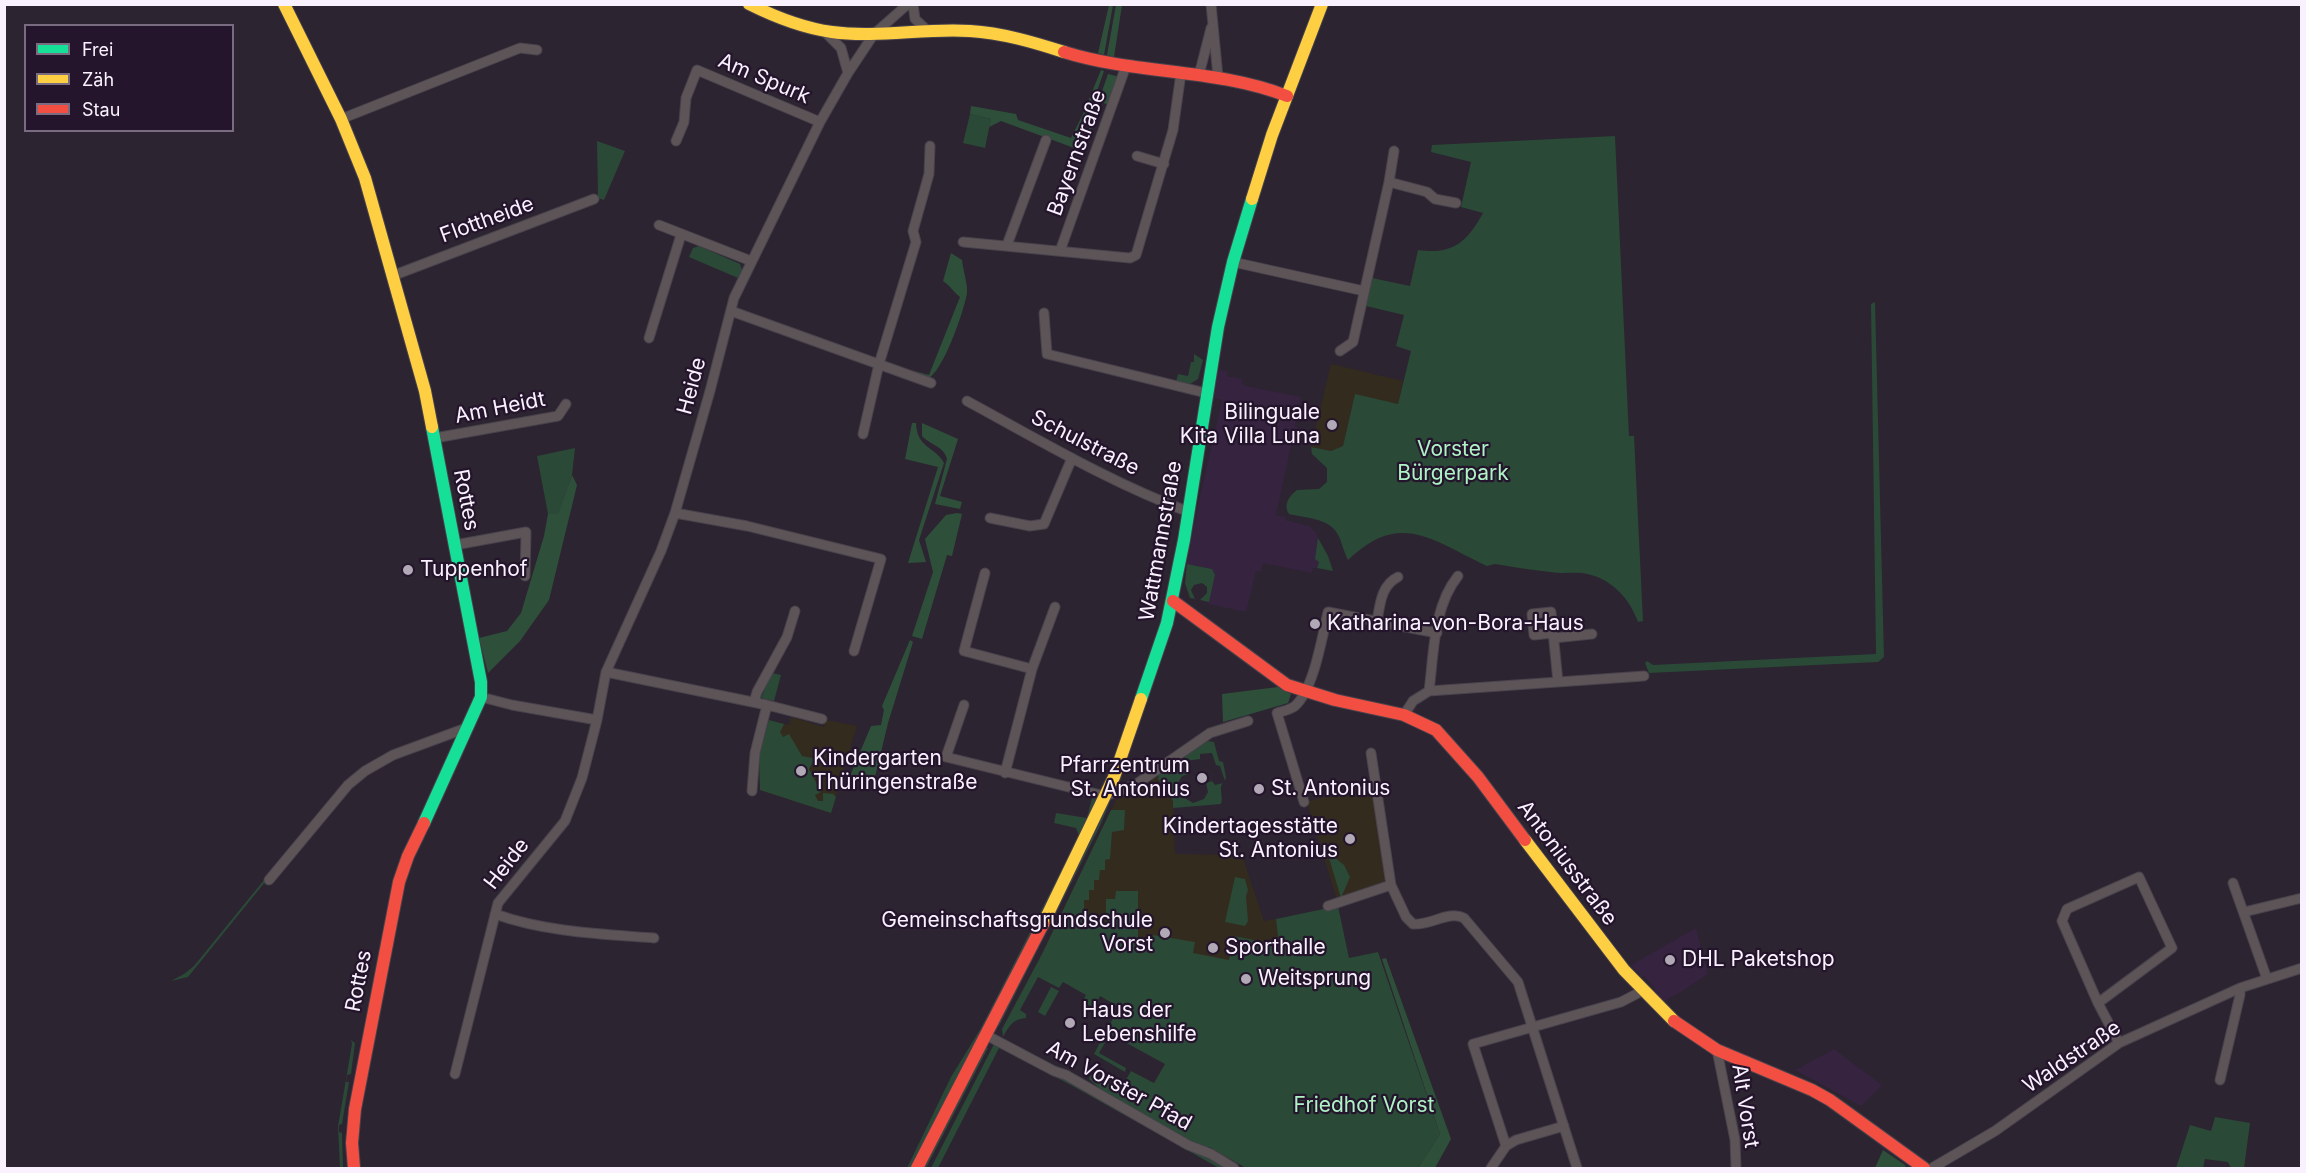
<!DOCTYPE html>
<html>
<head>
<meta charset="utf-8">
<style>
  body { margin:0 }
  #map { position:relative; width:2306px; height:1173px; overflow:hidden; background:#2c2430; font-family:Inter,sans-serif }
  canvas { display:block }
  .frame { position:absolute; inset:0; border:6px solid #f9f1fe; pointer-events:none }
  .legend { position:absolute; left:24px; top:24px; width:210px; height:108px; box-sizing:border-box; background:#24142c; border:2px solid #796c80; margin:0; padding:8px 10px; list-style:none; font-size:18px; color:#f9f1fe }
  .legend li { display:flex; align-items:center; gap:12px; height:30px }
  .legend b { width:30px; border:2px solid #796c80 }
</style>
</head>
<body>
<div id="map">
<canvas width="2306" height="1173"></canvas>
<div class="frame"></div>
<ul class="legend">
<li><b style="height:8px;background:#16e098"></b>Frei</li>
<li><b style="height:8px;background:#ffcf43"></b>Zäh</li>
<li><b style="height:8px;background:#f24e42"></b>Stau</li>
</ul>
</div>
<script>
const ctx = document.querySelector('canvas').getContext('2d');
ctx.lineJoin = 'round';
function fill(path, color) { ctx.fillStyle = color; ctx.fill(path, 'evenodd'); }
function strokePath(path, color, width, dash) { ctx.strokeStyle = color; ctx.lineWidth = width; ctx.lineCap = dash ? 'butt' : 'round'; ctx.setLineDash(dash || []); ctx.stroke(path); }
function drawText(font, color, halo, rows, align = 'center') {
  ctx.font = font + ' Inter,sans-serif'; ctx.lineWidth = 4.5; ctx.setLineDash([]); ctx.textBaseline = 'middle'; ctx.strokeStyle = halo; ctx.fillStyle = color; for (const [text, x, y, turn = 0] of rows) {
    ctx.save(); ctx.translate(x, y); ctx.rotate((+turn || 0) * Math.PI / 180); ctx.textAlign = isNaN(turn) ? turn : align; if (halo) ctx.strokeText(text, 0, 0); ctx.fillText(text, 0, 0); ctx.restore();
  }
}
const built = new Path2D(`
  M1218 370 1228 371 1227 376 1242 379V384L1246 386 1301 397 1295 427 1302 429 1303 433 1294 432 1276 515 1285 517V520L1309 526 1315 531 1319 540V561L1317 568H1313L1312 573 1263 563 1261 571H1256L1246 612 1208 604 1215 575 1211 569 1187 564 1195 519 1222 400 1214 398Z
  M1696 928 1708 974 1681 992 1664 1001 1655 991V988L1644 976 1642 977 1631 965Z
  M1834 1049 1882 1085 1861 1106 1795 1070Z`);
const education = new Path2D(`
  M1331 364 1403 381 1398 404 1355 395 1343 446 1331 451 1311 447Z
  M791 717 824 727 826 720 857 726 831 813 760 790 759 754 769 720 789 725Z
  M1159 773 1158 780 1173 801 1175 854 1242 855 1264 921 1276 919 1303 1102 1038 962 1116 800Z
  M1369 783 1372 785 1388 877 1381 884 1337 900 1307 802Z`);
const green = new Path2D(`
  M970 114 991 119 985 148 963 143Z
  M1615 136 1629 436H1634L1643 621 1638 622C1629 597 1610 577 1582 573 1572 572 1561 574 1550 572 1532 570 1513 567 1495 564L1487 566C1431 540 1401 510 1348 560 1343 551 1342 541 1337 533 1328 518 1305 518 1289 514 1283 505 1289 496 1297 490L1319 489 1327 482V468L1312 454 1311 447 1331 451 1343 446 1355 394 1398 404 1411 351 1396 346 1404 315 1366 306 1372 278 1410 286 1418 250C1453 255 1467 242 1483 213L1461 207 1471 162 1431 152 1432 145Z
  M597 141 625 151 604 200 598 198Z
  M699 246 740 264 742 270 738 278 689 257 693 248Z
  M1875 302 1884 657 1878 662 1649 673 1645 663 1647 661 1653 665 1876 654 1871 304Z
  M1194 354 1203 360 1198 379 1190 384 1176 382 1178 374 1188 376 1191 362H1194Z
  M575 448 572 475 558 515 548 514 537 456Z
  M1318 538 1328 556 1333 571 1317 568 1319 562 1315 559Z
  M1187 564 1212 569 1215 575 1209 602 1200 600 1207 593V587L1202 583 1194 585 1191 590 1195 599 1190 598 1185 583Z
  M772 673 781 675 774 701 761 698Z
  M769 720 784 724 780 732 783 737 789 734 802 756 812 758 814 760 809 769 821 792 815 795 818 801H823V793L833 794 836 797 831 813 760 790 759 754Z
  M1208 741 1214 742 1219 761 1223 762 1226 777 1225 781 1220 766 1216 765 1212 753 1200 754V759L1185 761V770L1189 774 1182 776 1177 785 1180 795 1193 803 1204 799 1208 792 1206 783 1212 781 1215 785 1223 783C1218 788 1224 797 1221 804L1173 808V801L1158 779 1159 773 1201 743Z
  M1092 798 1098 800 1077 843 911 1168H907L951 1077 981 1028 1079 836 1076 828 1054 823 1056 813 1087 818Z
  M1110 802 1100 826 999 1026 997 1024 1100 822C1098 815 1104 806 1110 802Z
  M1111 810H1125L1124 830 1112 832 1110 859 1105 860V870H1100L1099 880H1094V890H1089V900H1084V911H1089V921H1096V926H1106V899H1115L1116 891H1138V939H1153V935L1195 942 1193 953 1229 960 1234 936 1279 945 1276 919 1338 906 1349 958 1378 952 1440 1134 1418 1168H1246L1209 1147 1208 1148C1173 1134 1116 1105 1089 1079L1091 1075H1093L1120 1090 1131 1071 1154 1083 1165 1064 1110 1034 1099 1053 1126 1068 1125 1072 1094 1054 1119 1007 1100 996 1094 1008 1082 1002 1086 995 1063 982 1059 988 1038 977 1020 1010 1026 1014V1018C1013 1019 1009 1026 1003 1037L1002 1029 1042 954Z
  M1333 856 1344 865 1350 877 1341 898 1329 858Z
  M277 864 278 866 188 977 171 981 184 974 194 966Z
  M1235 877 1245 879 1248 890 1246 896 1248 921 1245 926 1225 922Z
  M1051 987 1059 991 1045 1016 1038 1012Z
  M351 1040 355 1043 351 1074 347 1075 346 1082H349L342 1124 339 1125V1132L342 1133 343 1168H340L338 1126 352 1044Z
  M994 1044 1056 1074 1226 1168H1219L1069 1084 999 1048 938 1168H931Z
  M985 1047 988 1048 926 1168H924Z
  M2215 1117 2250 1123 2244 1168H2231L2228 1162 2205 1159 2203 1168H2176L2190 1125 2211 1131Z`);
const forest = new Path2D(`
  M1109 5H1113L1104 55 1098 53Z
  M1116 5H1122L1114 57 1107 55Z
  M1101 70 1104 71 1077 149 1001 121 989 127 991 119 970 114 971 106 1016 114 1018 120 1071 138 1083 114Z
  M1108 74 1120 77 1109 105 1101 102 1084 150 1082 149Z
  M951 253 962 260C963 270 968 285 967 293 964 311 943 373 927 379L884 363 929 375 960 297C953 292 951 286 943 281Z
  M912 423H916C917 449 935 446 944 463L919 540 926 562 908 563 938 467 905 459Z
  M922 423 958 439 940 496 962 502 960 509 935 504 947 459C944 446 930 445 922 436Z
  M572 475 577 485 549 600 520 641 488 673 479 638 507 631 521 613 544 536 548 514H558Z
  M957 513 962 514 952 556 947 555 922 639 912 636 933 572 925 539 946 515Z
  M910 640 913 642 888 723 874 781 850 776 871 726 881 725 884 710 882 706Z
  M1278 687 1291 694 1288 703 1223 722 1222 694Z
  M1386 958 1451 1139 1435 1168H1418L1440 1134 1382 959Z
  M1883 1150 1905 1165 1906 1168H1875Z`);
const street = new Path2D(`
  M913 4 915 19 928 31
  M1211 4 1218 77
  M823 30 841 48 848 73
  M1199 75 1211 28
  M341 119 520 48 537 50
  M676 141 684 122 686 98 697 70 820 122
  M1137 156 1164 164
  M1389 182 1427 192 1435 199 1456 203
  M659 225 751 261
  M963 242 1130 258 1136 255 1173 130 1181 73
  M1007 245 1046 140
  M1060 251 1126 66
  M1233 262 1364 291
  M392 276 594 199
  M731 311 931 383
  M1044 313 1047 354 1206 393
  M649 338 681 235
  M1340 351 1353 342 1389 182 1394 151
  M967 401C1039 440 1111 483 1189 512
  M863 434 879 364 916 242 913 231 929 174 930 146
  M435 438 558 416 566 404
  M675 513 747 526 881 559 854 651
  M990 518 1030 526 1044 524 1072 458
  M455 545 526 532 525 576
  M985 573 964 651 1032 669
  M1377 621C1380 605 1381 585 1398 577
  M1553 633 1534 635 1532 614 1551 612 1558 682
  M1554 638 1592 634
  M606 672 767 705 822 719
  M1429 691C1434 653 1433 607 1458 576
  M481 697 512 705 597 720 606 672 661 551 675 513 710 391 734 298 820 122 848 73 874 34 908 4
  M754 702 757 692 787 637 795 611
  M964 705 946 757 1105 796 1135 785 1210 733 1248 721
  M1404 715 1413 701 1429 691 1644 676
  M1371 753 1391 885
  M1005 773 1032 669 1055 607
  M752 791 755 753 767 705
  M1304 802 1277 713C1283 711 1290 710 1295 706 1314 689 1322 637 1328 612L1437 633
  M269 880 348 785 365 771 393 755 469 727
  M2233 883 2267 979
  M1328 906 1391 885 1406 917 1413 924C1430 926 1449 910 1464 918L1518 982 1577 1168
  M2244 912 2302 898
  M495 914C545 932 601 934 654 938
  M2098 1003 2172 948 2139 877 2067 909 2062 921 2098 1003 2119 1043
  M986 1035 1054 1071 1066 1075 1188 1145 1211 1154 1234 1168
  M1717 1050 1735 1140 1736 1168
  M455 1074 498 903 565 821 582 778 597 720
  M2220 1080 2240 995V988
  M1506 1146 1473 1044 1621 1002 1642 991
  M1491 1168 1506 1146 1516 1140 1564 1126
  M1932 1168 1995 1131 2119 1043 2240 988 2302 968`);
const fast = new Path2D(`
  M1141 699 1167 623 1184 540 1218 327 1233 262 1252 199
  M424 823 481 697V682L432 427`);
const slow = new Path2D(`
  M284 4 341 119 365 178 425 391 432 427
  M749 4C775 17 802 28 832 32 877 38 924 28 970 31 1002 33 1033 42 1064 52
  M1252 199 1272 135 1322 4
  M1525 840 1624 970 1674 1021
  M1043 924 1114 777 1141 699`);
const jam = new Path2D(`
  M1064 52C1138 75 1214 68 1287 96
  M1173 601 1287 685 1335 700 1404 715 1436 730 1478 777 1525 840
  M1674 1021 1717 1050 1812 1090 1830 1100 1924 1168
  M354 1168 352 1143 355 1109 399 882 408 856 424 823
  M917 1168 1043 924`);
const markers = [
  [1332,425,6,"#b1a9b6"],
  [408,570,6,"#b1a9b6"],
  [1315,624,6,"#b1a9b6"],
  [801,771,6,"#b1a9b6"],
  [1202,778,6,"#b1a9b6"],
  [1259,789,6,"#b1a9b6"],
  [1350,839,6,"#b1a9b6"],
  [1165,933,6,"#b1a9b6"],
  [1213,948,6,"#b1a9b6"],
  [1670,960,6,"#b1a9b6"],
  [1246,979,6,"#b1a9b6"],
  [1070,1023,6,"#b1a9b6"]
];
const streetNames = [
  ["Am Spurk",764,79,23],
  ["Bayernstraße",1077,153,-70],
  ["Flottheide",487,220,-20],
  ["Heide",692,386,-75],
  ["Am Heidt",500,408,-11],
  ["Schulstraße",1085,443,27],
  ["Rottes",466,500,79],
  ["Wattmannstraße",1161,541,-80],
  ["Antoniusstraße",1567,863,53],
  ["Heide",507,864,-52],
  ["Rottes",359,981,-79],
  ["Waldstraße",2072,1057,-34],
  ["Am Vorster Pfad",1119,1086,29],
  ["Alt Vorst",1745,1106,81]
];
const poiNames = [
  ["Bilinguale",1320,413,"right"],
  ["Kita Villa Luna",1320,437,"right"],
  ["Tuppenhof",420,570],
  ["Katharina-von-Bora-Haus",1327,624],
  ["Kindergarten",813,759],
  ["Thüringenstraße",813,783],
  ["Pfarrzentrum",1190,766,"right"],
  ["St. Antonius",1190,790,"right"],
  ["St. Antonius",1271,789],
  ["Kindertagesstätte",1338,827,"right"],
  ["St. Antonius",1338,851,"right"],
  ["Gemeinschaftsgrundschule",1153,921,"right"],
  ["Vorst",1153,945,"right"],
  ["Sporthalle",1225,948],
  ["DHL Paketshop",1682,960],
  ["Weitsprung",1258,979],
  ["Haus der",1082,1011],
  ["Lebenshilfe",1082,1035]
];
const parkNames = [
  ["Vorster",1453,450],
  ["Bürgerpark",1453,474],
  ["Friedhof Vorst",1364,1106]
];
fill(built, '#36233f');
fill(education, '#332b1e');
fill(green, '#2a4937');
fill(forest, '#2e503b');
strokePath(street, '#48424c', 11);
strokePath(fast, '#48424c', 14);
strokePath(slow, '#48424c', 14);
strokePath(jam, '#48424c', 14);
strokePath(street, '#5c5457', 9);
strokePath(fast, '#16e098', 12);
strokePath(slow, '#ffcf43', 12);
strokePath(jam, '#f24e42', 12);
for (const [x, y, r, color] of markers) { const dot = new Path2D(); dot.arc(x, y, r, 0, 2 * Math.PI); ctx.fillStyle = color; ctx.fill(dot); strokePath(dot, '#24142c', 2); }
drawText('21px', '#f9f1fe', '#24142c', streetNames);
drawText('21px', '#f9f1fe', '#24142c', poiNames, 'left');
drawText('21px', '#aef3c5', '#24142c', parkNames);
</script>
</body>
</html>
